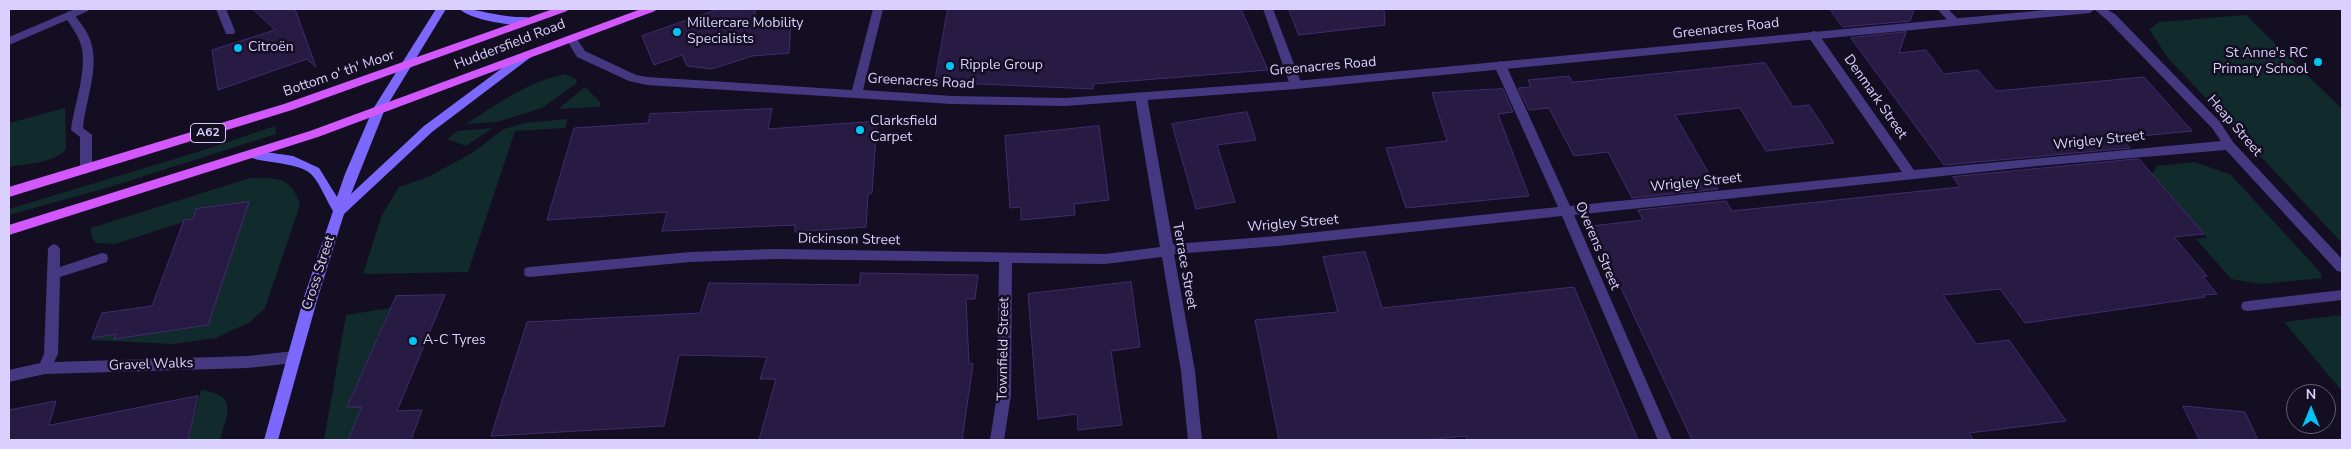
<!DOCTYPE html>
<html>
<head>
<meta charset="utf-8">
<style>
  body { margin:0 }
  #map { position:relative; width:2351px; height:449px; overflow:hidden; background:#140e22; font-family:"Nunito Sans",sans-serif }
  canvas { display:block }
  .frame { position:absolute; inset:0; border:10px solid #dad0fe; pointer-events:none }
  .north { position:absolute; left:2286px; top:384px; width:50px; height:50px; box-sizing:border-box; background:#140e22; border:1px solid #635c7a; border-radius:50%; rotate:0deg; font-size:14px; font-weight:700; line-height:20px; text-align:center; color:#dad0fe }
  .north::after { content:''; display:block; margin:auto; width:18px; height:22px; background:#03c3f7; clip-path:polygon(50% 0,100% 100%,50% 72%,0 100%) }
</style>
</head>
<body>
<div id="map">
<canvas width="2351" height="449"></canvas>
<div class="frame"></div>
<div class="north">N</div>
</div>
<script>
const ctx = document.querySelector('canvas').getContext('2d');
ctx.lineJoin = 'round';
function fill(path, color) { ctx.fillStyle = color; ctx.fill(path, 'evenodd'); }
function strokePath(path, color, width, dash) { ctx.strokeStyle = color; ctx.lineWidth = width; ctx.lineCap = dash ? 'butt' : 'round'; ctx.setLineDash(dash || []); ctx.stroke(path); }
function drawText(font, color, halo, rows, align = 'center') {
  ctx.font = font + ' "Nunito Sans",sans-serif'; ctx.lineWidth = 5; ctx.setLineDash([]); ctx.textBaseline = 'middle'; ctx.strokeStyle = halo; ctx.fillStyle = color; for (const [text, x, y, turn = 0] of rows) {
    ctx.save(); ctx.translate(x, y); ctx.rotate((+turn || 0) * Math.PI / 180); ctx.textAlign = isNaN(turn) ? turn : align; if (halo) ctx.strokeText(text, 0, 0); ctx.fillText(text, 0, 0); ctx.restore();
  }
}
const green = new Path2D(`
  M2246 15 2342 109V243L2168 58 2149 29 2159 22Z
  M565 74 576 79 577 83 542 108 497 122 466 124C497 104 527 82 565 74Z
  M585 87 601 103 599 107 558 109Z
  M65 108 66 149C55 163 25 164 9 167V123Z
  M568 119 565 128 515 131 468 272 363 274 382 215 399 187 428 177 472 153 504 129 525 123Z
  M275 126 276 134 110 187 9 215V209L201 151Z
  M493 128 466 146 447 139 458 131Z
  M2195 162 2231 175 2321 273V278L2261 284 2231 279 2196 239 2207 238 2152 174 2157 166Z
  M250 178C278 178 291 176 300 205L265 308 250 322 216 338 173 344 91 340 92 338 116 334 115 339 208 325 248 203 197 209 193 219 115 244 96 243 92 237 91 228Z
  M390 308 347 406 362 407 348 440H324L346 315Z
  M2342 315V391L2284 322Z
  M201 390C238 395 228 413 220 440H188Z`);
const building = new Path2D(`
  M253 9H295L316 67 307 59 218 90 212 50 275 30Z
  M719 9H755V24L791 21 789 53 752 56 712 69 687 66 682 55 654 65 642 36Z
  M948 9H1241L1268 70 1093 84V89L935 82Z
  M1289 9H1384L1385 25 1299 35Z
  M1830 9H1914L1910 21 1843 27Z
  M1906 32 1899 53 1926 50 1944 74 1978 70 1996 91 2144 77 2192 131 2121 138 2130 148 1944 165 1851 38Z
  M1765 63 1793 107 1809 105 1834 143 1766 151 1740 108 1675 115 1718 189 1632 198 1608 152 1574 156 1549 108 1529 110 1518 88 1531 87 1528 80 1569 76 1572 82Z
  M1503 89 1513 112 1498 114 1529 196 1406 208 1386 148 1447 141 1432 93Z
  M772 109 768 129 877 121 872 193 868 194 866 227 795 232V225L662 231 667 212 547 220 574 128 648 123 650 114Z
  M1247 112 1256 140 1217 145 1235 202 1196 209 1172 124Z
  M1099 126 1109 200 1074 204 1075 215 1021 220V207L1010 208 1005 136Z
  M2139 159 2204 234 2174 237 2207 276 2203 277 2217 294 2203 295 2205 297 2025 323 2000 289 1943 295 1976 344 2009 340 2066 421 1969 433 1974 440H1692L1592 226 1643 220 1638 210 1726 201 1732 211 1960 187 1953 177Z
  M249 202 208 325 114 339 116 334 92 338 102 313 152 306 184 220 193 219 196 209Z
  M1365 252 1382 308 1574 287 1638 440H1467L1466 436 1422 440H1279L1255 320 1338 312 1323 257Z
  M861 273 978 275 975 299H966L969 363 973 364 962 440H759L776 379H760L767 357 679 355 664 426 491 436 527 322 700 313 709 283 859 285Z
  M1131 282 1140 347 1111 351 1122 425 1078 430 1077 414 1038 419 1028 294Z
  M445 295 397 411 422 410 411 440H348L362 407H347L396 296Z
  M198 396 188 440H9V410L56 401 49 425Z
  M2183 406 2245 412 2258 440H2200Z`);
const service = new Path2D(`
  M69 11C75 13 78 20 82 25 106 56 86 94 83 128L92 135V170L86 174 80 170V137L71 130C74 104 88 70 81 45 78 34 70 25 64 15Z
  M2342 290V300L2248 311 2243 310 2241 306 2243 302 2248 301Z`);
const minor = new Path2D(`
  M75 9H89L88 11 9 45V37Z
  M216 9H226L235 31 234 34H226Z
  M1263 9H1273L1302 85 1300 88 1296 89 1290 85Z
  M1937 9H1948L1961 22 1960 25H1952Z
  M2094 9H2106L2115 14 2220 122 2233 142 2342 259V272L2337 271 2226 150 2037 166 1574 215 1672 440H1658L1562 216 1278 246 1174 254 1195 371 1202 440H1188L1181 371 1162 257 1105 264 1012 263 1011 395 1004 440H990L997 395 999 262 775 259 690 262 530 277 525 276 524 272 525 268 530 267 690 252 775 249 1105 254 1160 247 1135 97 1141 93 1147 97 1173 244 1278 236 1558 207 1494 65 1500 61 1506 65 1570 206 1902 172 1809 38 1808 35 1813 31 1817 32 1914 170 2221 141 2212 128 2107 20Z
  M54 244 58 246 60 249V267L102 253 107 254 108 258 107 262 60 277 58 354 54 362 248 356 294 351 299 353 301 357 299 361 294 363 248 368 45 374 9 382V370L40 363 44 354 48 249 50 246Z`);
const tertiary = new Path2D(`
  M873 9H883L863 90 952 96 1065 98 1296 81 2056 9H2095L2090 13 1296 89 1065 106 952 104 647 85 629 81 577 57 566 39 567 36H575L585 51 636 75 647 77 852 90Z`);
const secondary = new Path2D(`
  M436 9H446L385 109 351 194 424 126 521 54 525 53 531 57 432 132 344 214 318 297 278 440H264L304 297 333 211C326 200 320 183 311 174 296 160 252 164 246 154L252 150 293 156 319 168 337 197 345 174 373 109Z
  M460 9C479 9 496 16 516 17 523 17 530 16 534 21 526 31 467 19 460 9Z`);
const primary = new Path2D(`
  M553 9H568L567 11 292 110 9 197V187L284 104Z
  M641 9H656L655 11 318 137 9 235V225L310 131Z`);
const markers = [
  [677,32,5,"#03c3f7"],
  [238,48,5,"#03c3f7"],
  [2318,62,5,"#03c3f7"],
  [950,66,5,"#03c3f7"],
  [860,130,5,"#03c3f7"],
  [413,341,5,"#03c3f7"]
];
const shields = [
  [208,133,35]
];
const shieldNames = [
  ["A62",208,133]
];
const poiNames = [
  ["Millercare Mobility",687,24],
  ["Specialists",687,40],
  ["Citroën",248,48],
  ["St Anne's RC",2308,54,"right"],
  ["Primary School",2308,70,"right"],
  ["Ripple Group",960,66],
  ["Clarksfield",870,122],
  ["Carpet",870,138],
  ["A-C Tyres",423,341]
];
const streetNames = [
  ["Greenacres Road",1726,29,-6],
  ["Huddersfield Road",510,45,-21],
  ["Greenacres Road",1323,67,-5],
  ["Bottom o' th' Moor",339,74,-19],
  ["Greenacres Road",921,82,3],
  ["Denmark Street",1875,97,55],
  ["Heap Street",2234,126,49],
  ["Wrigley Street",2099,141,-6],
  ["Wrigley Street",1696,183,-6],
  ["Wrigley Street",1293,224,-5],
  ["Dickinson Street",849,240,1],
  ["Overens Street",1597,246,67],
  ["Terrace Street",1184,266,80],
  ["Cross Street",319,273,-72],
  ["Townfield Street",1004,349,-89],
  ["Gravel Walks",151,365,-2]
];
fill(green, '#112a2c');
fill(building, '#271a43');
strokePath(building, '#412c6f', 1);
fill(service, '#443981');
fill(minor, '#443981');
fill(tertiary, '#443981');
fill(secondary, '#7d68fd');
fill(primary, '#d258fd');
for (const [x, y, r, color] of markers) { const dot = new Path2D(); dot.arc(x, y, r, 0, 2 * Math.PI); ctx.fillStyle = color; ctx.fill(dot); strokePath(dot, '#140e22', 2); }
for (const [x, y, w] of shields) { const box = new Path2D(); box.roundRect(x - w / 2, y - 9.5, w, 19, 4); ctx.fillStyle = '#140e22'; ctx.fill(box); strokePath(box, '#dad0fe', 1); }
drawText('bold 12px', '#dad0fe', null, shieldNames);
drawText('14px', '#dad0fe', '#140e22', poiNames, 'left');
drawText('14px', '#dad0fe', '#140e22', streetNames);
</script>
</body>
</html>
